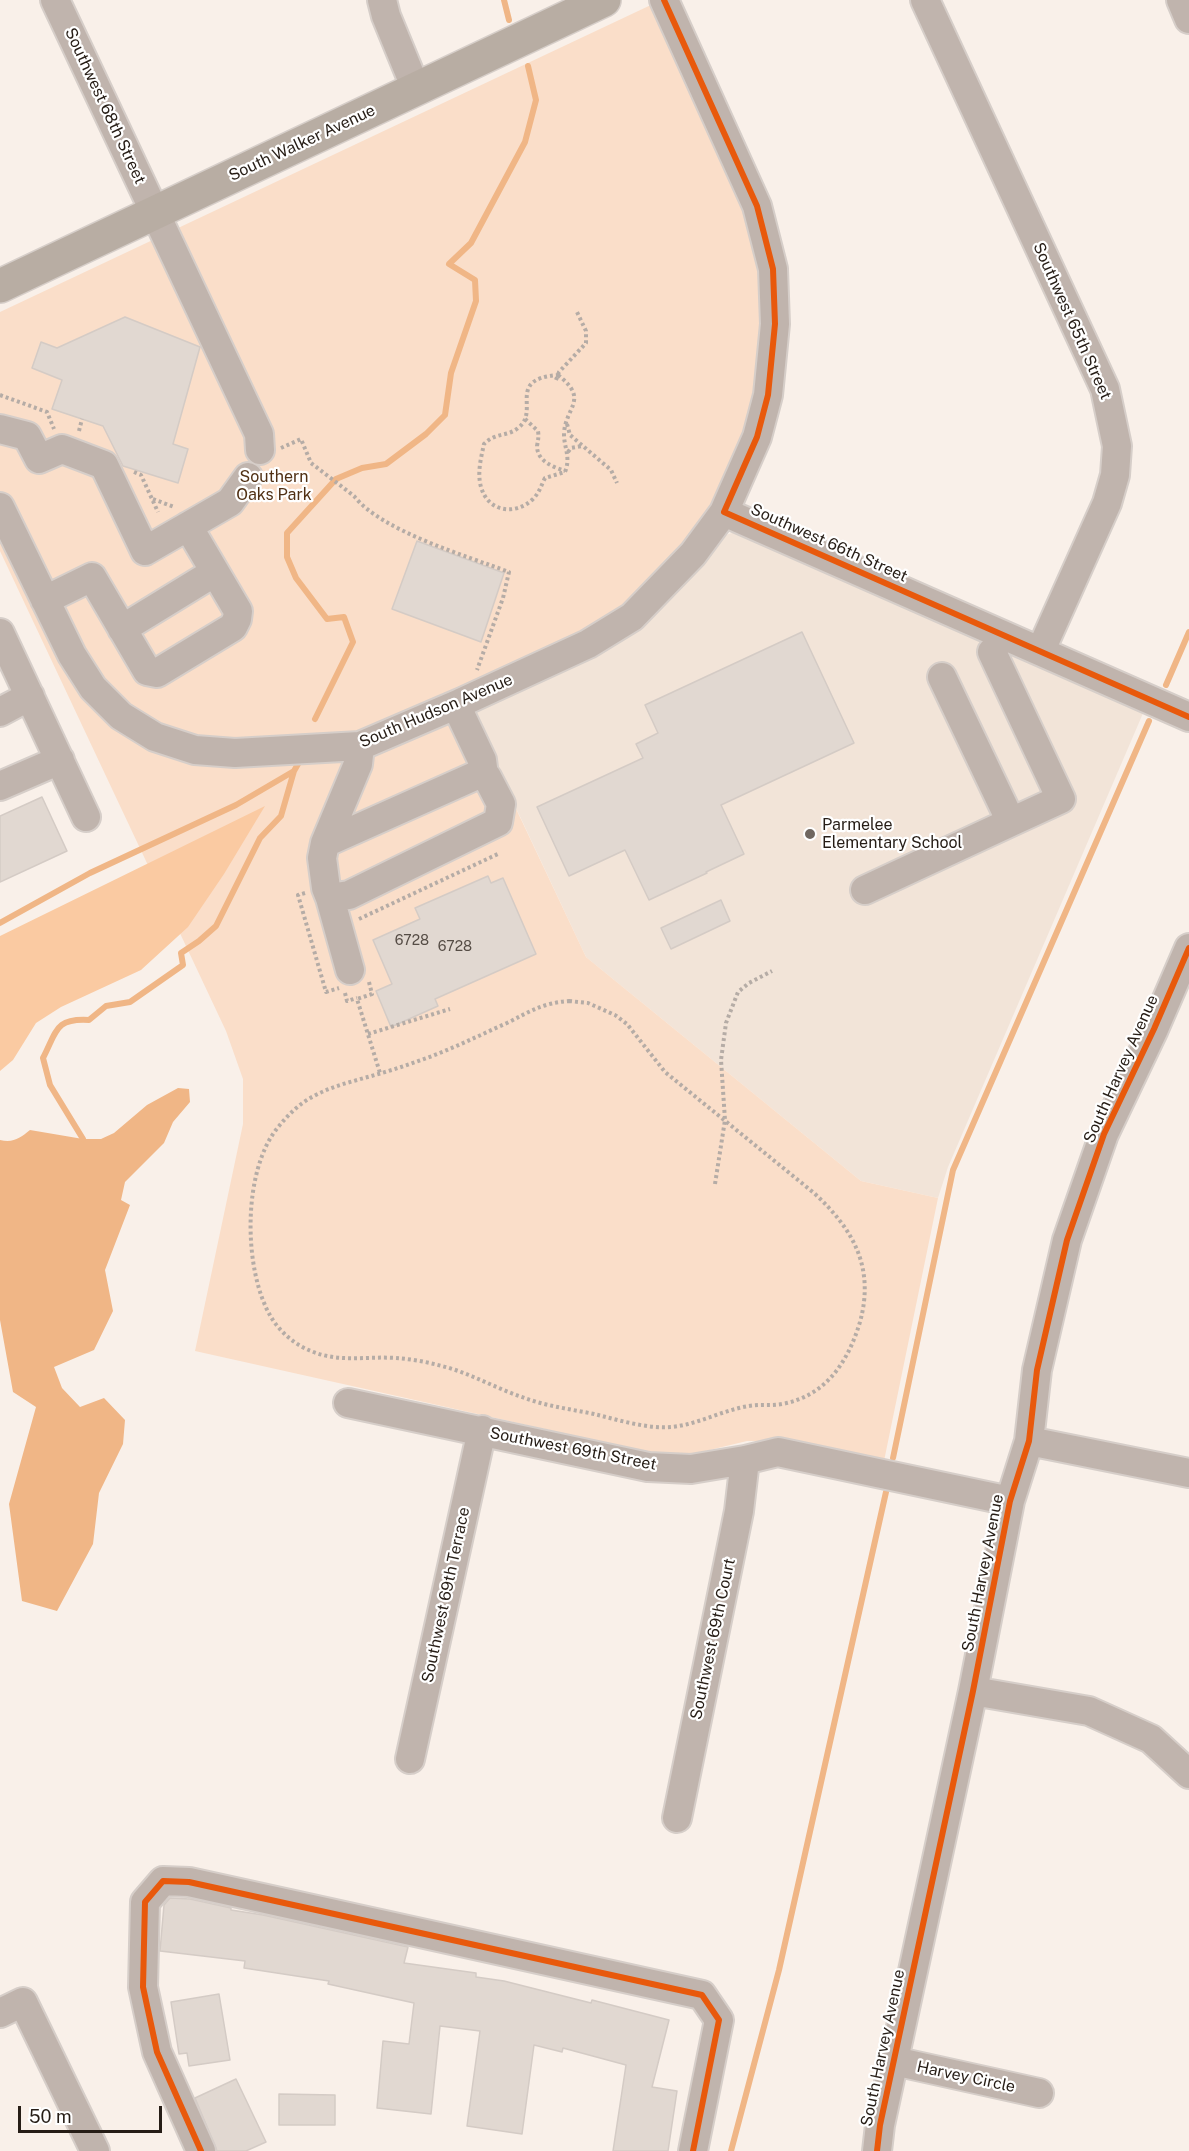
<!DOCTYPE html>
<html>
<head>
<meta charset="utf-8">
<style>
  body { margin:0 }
  #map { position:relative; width:1189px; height:2151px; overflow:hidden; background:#f9f0e9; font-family:"Public Sans",sans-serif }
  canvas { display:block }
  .scale { position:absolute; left:18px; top:2106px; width:144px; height:27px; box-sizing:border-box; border:3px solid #261d16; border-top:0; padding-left:8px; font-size:18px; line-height:21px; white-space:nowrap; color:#261d16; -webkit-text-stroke:4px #fff; paint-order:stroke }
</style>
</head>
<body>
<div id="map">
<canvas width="1189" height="2151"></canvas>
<div class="scale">50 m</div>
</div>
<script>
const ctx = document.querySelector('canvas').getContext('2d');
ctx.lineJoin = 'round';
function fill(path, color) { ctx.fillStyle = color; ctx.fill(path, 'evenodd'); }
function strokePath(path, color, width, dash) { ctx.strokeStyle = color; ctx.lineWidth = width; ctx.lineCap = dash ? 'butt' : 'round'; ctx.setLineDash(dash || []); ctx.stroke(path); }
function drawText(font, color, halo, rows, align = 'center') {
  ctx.font = font + ' "Public Sans",sans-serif'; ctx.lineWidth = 4.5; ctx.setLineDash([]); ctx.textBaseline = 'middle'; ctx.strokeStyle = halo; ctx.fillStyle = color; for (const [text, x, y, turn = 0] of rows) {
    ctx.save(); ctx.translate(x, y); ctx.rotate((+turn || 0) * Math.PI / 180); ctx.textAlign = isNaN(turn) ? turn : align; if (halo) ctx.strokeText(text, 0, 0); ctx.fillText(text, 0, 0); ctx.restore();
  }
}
const built = new Path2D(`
  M735 532 1144 711 948 1167 938 1198 861 1181 586 957 470 710 580 661 716 538Z`);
const green = new Path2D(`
  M653 4 741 190 761 260 764 343 754 407 738 454 712 505 667 565 619 608 578 634 460 690 586 957 861 1181 938 1198 884 1461 793 1441H747L693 1454H657L195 1351 243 1124V1079L226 1031 0 551V312Z`);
const forest = new Path2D(`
  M265 806 224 874 188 927 141 970 61 1007 36 1023 13 1060 0 1071V936Z`);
const water = new Path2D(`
  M178 1088 189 1089 190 1102 173 1122 164 1143 125 1182 121 1200 130 1205 105 1270 113 1311 94 1350 54 1367 62 1388 80 1407 104 1398 125 1420 123 1444 99 1493 93 1544 57 1611 22 1601 9 1504 36 1407 13 1392 0 1320V1140C14 1143 20 1138 30 1130L83 1139H101L114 1133 147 1105Z`);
const stream = new Path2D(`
  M504 0 509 20
  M1166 685 1189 632
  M315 719 353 642 344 617 327 619 296 578 287 557V533L336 479 362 468 386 464 426 434 445 415 451 373 476 301 475 280 449 264 471 243 525 142 536 100 528 66
  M0 923 90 873 236 805 294 771
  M83 1139 50 1085 43 1058C57 1031 55 1018 89 1020L106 1006 130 1002 183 965 181 953 199 941 216 926 260 838 281 816 294 771 298 764
  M893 1458 953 1170 1149 721
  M731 2151 779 1970 886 1492`);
const building = new Path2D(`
  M125 317 200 347 173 444 188 449 178 483 123 466 103 426 52 409 62 380 32 368 41 342 57 348Z
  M417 541 504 573 481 642 392 609Z
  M802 632 854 743 721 805 744 854 706 872 707 873 649 900 625 850 569 876 537 807 643 758 636 744 658 733 645 705Z
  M42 797 67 851 0 882V816Z
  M488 876 491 883 503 878 536 954 435 999 438 1006 391 1027 376 991 392 984 373 940 420 919 415 908Z
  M721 900 730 921 671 949 661 928Z
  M170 1898 190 1899 231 1908V1910L263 1915 408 1947 404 1963 476 1973V1977L504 1981 591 2003 592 2000 669 2020 652 2087 677 2091 668 2151H613L626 2065 563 2048 562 2052 534 2045 522 2134 467 2126 480 2031 440 2026 431 2114 377 2108 383 2041 409 2044 414 2003 328 1984 329 1981 244 1968 245 1961 160 1951 164 1905Z
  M219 1994 230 2060 189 2066 187 2053 179 2054 171 2002Z
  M236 2079 266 2142 246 2151H217L195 2098Z
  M279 2094 335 2095V2125H279Z`);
const path = new Path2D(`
  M558 375C590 400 565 407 564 434 564 448 571 457 565 472L545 478C541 486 539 493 533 499 515 516 488 512 481 487 477 473 481 458 484 444 496 432 507 437 518 428 541 411 505 379 558 375Z
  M556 380 559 372 586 343V331L576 310
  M0 395 47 412 54 429
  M525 419 538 431C539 437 538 440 537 446 537 461 553 467 565 471
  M567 424 570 435 611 470 617 483
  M79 431 82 419
  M281 448 301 439 311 463 354 496C381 531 467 556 509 572L503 598 477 670
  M568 452 571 448 582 446
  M134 472 141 475 158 512
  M153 499 174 507
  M305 893 298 895 326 992 339 988
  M359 919 500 853
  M369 982 372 994 357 999 380 1073
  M345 993 347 1001 357 998
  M569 1001 588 1003 615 1015 627 1024 665 1072 814 1193C853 1229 875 1267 860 1322 848 1362 826 1396 782 1404 771 1406 760 1404 749 1406 723 1410 699 1424 672 1427 646 1429 619 1420 594 1414 570 1409 545 1406 522 1397 495 1388 470 1373 442 1366 427 1362 411 1359 396 1358 366 1356 339 1363 311 1351 295 1345 280 1332 271 1317 243 1270 242 1169 279 1126 289 1114 300 1103 314 1096 330 1087 347 1083 364 1078 383 1073 402 1067 421 1060 450 1050 478 1036 507 1023 529 1012 542 1003 569 1001Z
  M368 1034 450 1009
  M715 1184 725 1120 721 1060 726 1023 738 992 749 983 772 971`);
const minor = new Path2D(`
  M55 0 259 434 260 450
  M382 0 386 16 416 89
  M664 0 757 206 773 269 775 324 768 395 757 437 724 512 1189 717
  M925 0 1105 389 1117 446 1115 475 1107 503 1041 650
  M1181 0 1189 19
  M0 429 27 436 39 459 62 449 104 465 145 551 230 502 248 477
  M0 507 72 655 93 688 121 716 155 737 195 750 235 753 360 746 460 703 588 644 632 617 693 554 724 512
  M45 600 92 577 147 671 157 673 233 627 237 619 238 611 188 526
  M122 629 215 572
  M0 633 86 817
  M942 677 1011 822 1061 799 992 652
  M456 705 482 760 484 775
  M0 712 30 696
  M0 786 60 760
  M325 843 477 775H484L487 777 501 804 498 822 349 895 330 898 326 888 322 858 325 843 358 764 360 746
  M865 890 1011 822
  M330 898 350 970
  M348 1403 648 1467 691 1469 745 1460 778 1452 1010 1501
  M1029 1441 1189 1473
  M973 1691 1089 1711 1151 1739 1189 1774
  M410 1759 482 1430
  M677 1818 739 1511 745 1460
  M0 2013 23 2002 95 2151
  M894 2061 1039 2093
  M201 2151 157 2052 143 1987 145 1902 163 1881 189 1882 702 1995 719 2020 693 2151
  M877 2151 880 2125 973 1691 1010 1501 1029 1441 1037 1370 1067 1240 1104 1134 1154 1029 1189 948`);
const major = new Path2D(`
  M0 286 604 0`);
const cycleway = new Path2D(`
  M664 0 757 206 773 269 775 324 768 395 757 437 724 512 1189 717
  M201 2151 157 2052 143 1987 145 1902 163 1881 189 1882 702 1995 719 2020 693 2151
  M877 2151 880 2125 973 1691 1010 1501 1029 1441 1037 1370 1067 1240 1104 1134 1154 1029 1189 948`);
const markers = [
  [810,834,6,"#706760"]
];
const numberNames = [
  ["6728",412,941],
  ["6728",455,947]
];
const streetNames = [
  ["Southwest 68th Street",105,106,65],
  ["South Walker Avenue",302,143,-25],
  ["Southwest 65th Street",1072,321,66],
  ["Southwest 66th Street",829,543,24],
  ["South Hudson Avenue",436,711,-23],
  ["South Harvey Avenue",1121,1069,-66],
  ["Southwest 69th Street",573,1449,11],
  ["South Harvey Avenue",983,1573,-79],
  ["Southwest 69th Terrace",446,1595,-78],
  ["Southwest 69th Court",713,1639,-78],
  ["South Harvey Avenue",883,2048,-78],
  ["Harvey Circle",966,2077,12]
];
const parkNames = [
  ["Southern",274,477],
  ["Oaks Park",274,495]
];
const poiNames = [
  ["Parmelee",822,825],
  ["Elementary School",822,843]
];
fill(built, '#f2e4d8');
fill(green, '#fadec9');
fill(forest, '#facaa2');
fill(water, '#f0b686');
strokePath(stream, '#f0b686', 6);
fill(building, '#e1d8d1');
strokePath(building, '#d4cbc5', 1.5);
strokePath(minor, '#d6cec9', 32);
strokePath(major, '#d6cec9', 36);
strokePath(path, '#b5aca6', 4, [3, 3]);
strokePath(minor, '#c0b4ad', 28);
strokePath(major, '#b8ada3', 33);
strokePath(cycleway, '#e8590c', 6);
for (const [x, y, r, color] of markers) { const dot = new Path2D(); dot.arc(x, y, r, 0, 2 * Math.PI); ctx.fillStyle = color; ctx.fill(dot); strokePath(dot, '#fff', 2); }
drawText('14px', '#554c45', null, numberNames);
drawText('16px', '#261d16', '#fff', streetNames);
drawText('16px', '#503014', '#fff', parkNames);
drawText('16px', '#261d16', '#fff', poiNames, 'left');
</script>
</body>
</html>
